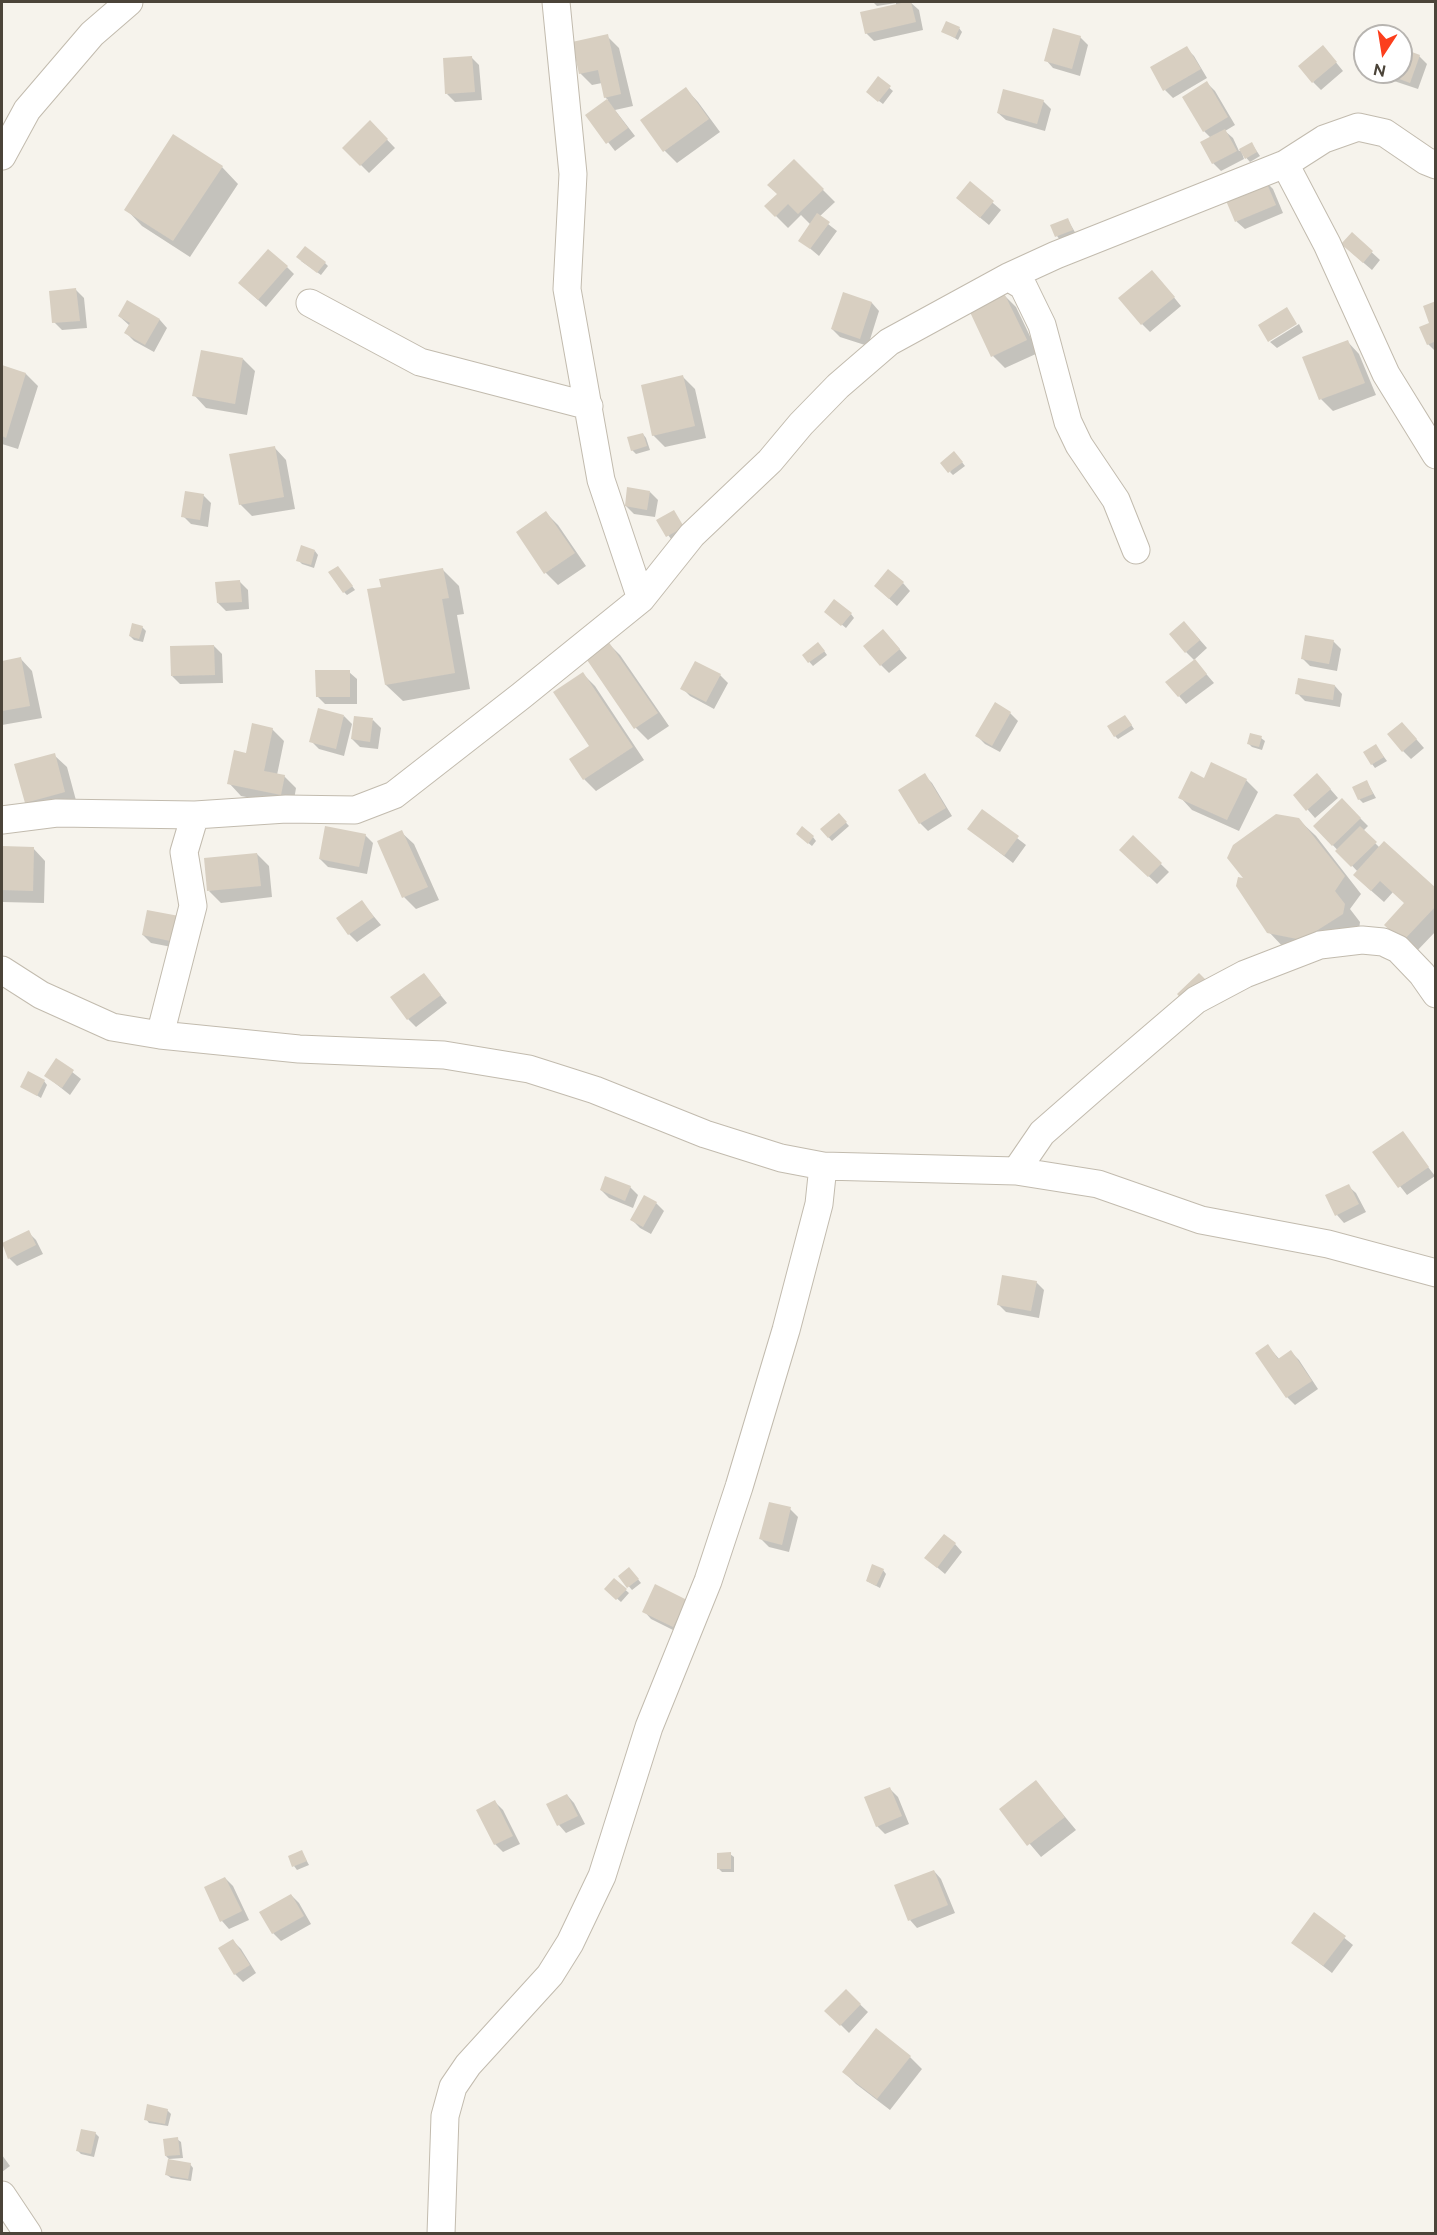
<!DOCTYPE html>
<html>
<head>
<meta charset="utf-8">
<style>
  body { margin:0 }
  #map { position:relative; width:1437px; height:2235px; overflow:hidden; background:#f6f3ec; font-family:Raleway,sans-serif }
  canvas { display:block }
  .frame { position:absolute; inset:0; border:3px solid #4b4439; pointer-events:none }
  .north { position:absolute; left:1353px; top:24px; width:60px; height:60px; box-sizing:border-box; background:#fff; border:2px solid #b7b4b0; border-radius:50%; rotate:192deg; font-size:16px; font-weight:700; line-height:24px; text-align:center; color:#4b4439 }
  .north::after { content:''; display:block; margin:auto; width:21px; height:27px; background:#fc3f1d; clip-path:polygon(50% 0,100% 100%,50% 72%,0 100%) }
</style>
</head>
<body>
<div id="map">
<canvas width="1437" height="2235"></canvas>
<div class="frame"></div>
<div class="north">N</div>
</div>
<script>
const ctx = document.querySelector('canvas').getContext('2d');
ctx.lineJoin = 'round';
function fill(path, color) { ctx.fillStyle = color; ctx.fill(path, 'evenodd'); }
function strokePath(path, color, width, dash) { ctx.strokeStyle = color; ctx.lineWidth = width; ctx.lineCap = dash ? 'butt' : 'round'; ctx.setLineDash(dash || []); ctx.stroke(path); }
const shadow = new Path2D(`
  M873 2H910L919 10 923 30 874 41 866 33 896 5V3L877 6Z
  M959 28 962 32 958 40 943 31Z
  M607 36 619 48 633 106 615 110 635 136 615 151 587 115 608 100 605 97 602 83 592 85 580 73Z
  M1080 37 1088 45 1080 76 1053 68 1046 60Z
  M1186 48 1194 56 1207 78 1173 98 1165 90Z
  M1401 50 1419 56 1427 64 1418 89 1388 79 1381 72H1401Z
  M1330 55 1343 71 1321 90 1313 82Z
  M471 57 479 65 482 100 455 102 447 94Z
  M879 79 893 91 883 104 871 95Z
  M1207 83 1215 91 1235 125 1225 131 1233 138 1239 151 1252 144 1260 156 1250 162 1242 153 1244 159 1221 171 1213 163 1211 138 1204 131Z
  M686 89 698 102 720 132 677 163 665 151 642 120Z
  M1043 101 1051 109 1045 131 1006 120 998 113Z
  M370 122 395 148 369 173 344 148Z
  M794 161 835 202 819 217 837 231 819 256 800 240 811 225 801 215 788 228 767 207 779 194Z
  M222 167 238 184 190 257 142 226 126 209Z
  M1265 181 1273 189 1283 213 1245 229 1237 222 1226 197Z
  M970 183 1001 210 989 225 966 206Z
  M1068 220 1076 234 1060 240 1057 236Z
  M1352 234 1380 260 1372 270 1351 252Z
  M301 261 325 263 328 266 321 275Z
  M287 267 294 274 266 307 248 291Z
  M1159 279 1181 306 1150 332 1142 324Z
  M76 290 84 298 87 328 62 330 54 322Z
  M844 294 872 303 879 311 868 346 840 337 832 329Z
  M1004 295 1016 307 1038 353 1005 368 993 356Z
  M128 302 160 320 167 328 154 352 134 341 126 333 130 326 119 316Z
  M1436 303V352L1428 344Z
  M1299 324 1303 332 1277 348 1270 342Z
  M1347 341 1359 354 1376 395 1333 411 1321 399Z
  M243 359 255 371 247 415 206 408 194 395Z
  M2 367 26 374 38 386 18 449 2 444Z
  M683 377 695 389 706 438 665 447 653 435Z
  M643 434 646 438 650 450 636 454 632 450Z
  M274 447 286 460 295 509 252 516 240 504Z
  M958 457 965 466 953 475 950 472Z
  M650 492 658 500 655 517 634 514 626 506Z
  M203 495 211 503 208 527 191 524 183 516Z
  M546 513 558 525 586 566 558 585 546 573Z
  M658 521 686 531 671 539Z
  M315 551 318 555 314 568 302 564 298 560Z
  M443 570 459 586 464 614 457 615 470 689 403 701 386 685 382 588Z
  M341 571 355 590 347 595 344 592Z
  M240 582 248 590 249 609 226 611 218 603Z
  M903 583 910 591 897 606 884 594Z
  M851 614 854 618 846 628 830 615Z
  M142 627 146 631 143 642 134 640 130 636Z
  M1192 631 1207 648 1194 660 1186 652Z
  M891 639 907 658 889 673 881 665Z
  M1333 641 1341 649 1337 671 1310 666 1302 658Z
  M608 643 620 655 669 726 648 740 636 728 587 657Z
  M214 646 222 654 223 683 180 684 172 676Z
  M822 648 827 655 813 666 804 656Z
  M20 658 32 671 42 718 2 725V662Z
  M1202 669 1214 683 1186 704 1179 696Z
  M349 672 357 679V704H325L317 696Z
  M583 674 595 686 644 760 596 791 584 779 591 747Z
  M720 675 728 683 714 709 690 696 682 688Z
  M1335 686 1342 694 1340 707 1305 701 1297 693Z
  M1010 713 1018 721 1000 752 985 744 977 736Z
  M344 716 352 724 344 756 319 749 311 741Z
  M373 720 381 728 378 749 360 747 352 739Z
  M1128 720 1134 729 1118 739 1115 736Z
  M272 729 284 741 277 775 284 776 296 788 293 806 241 796 229 783 247 754Z
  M1410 732 1424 748 1411 759 1403 751Z
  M1261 738 1265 741 1262 750 1252 747 1249 744Z
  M1376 746 1387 761 1375 768 1372 764Z
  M54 755 67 767 77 804 39 814 26 802Z
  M924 775 932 783 952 816 928 831 920 823Z
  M1205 780H1246L1258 792 1239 831 1192 810 1180 797Z
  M1367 782 1376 798 1363 803 1359 799Z
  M1325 783 1338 798 1315 818 1295 795Z
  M1342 800 1368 826 1363 831 1380 848 1436 890V931L1415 953 1398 937 1406 904 1393 892 1384 902 1367 887 1358 872 1315 826Z
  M982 811 1026 845 1013 863 969 829Z
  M839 815 849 826 832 841 822 830Z
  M1299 820 1316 836 1361 894 1350 909 1360 922 1359 930 1285 949 1269 932 1247 880Z
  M401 832 414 844 439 900 416 909 404 897Z
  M365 835 373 843 367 874 328 867 320 859Z
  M801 837H813L816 841 812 846Z
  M1133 837 1169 872 1157 884 1121 850Z
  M2 848H33L45 861 44 903 2 902Z
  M257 854 269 866 272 897 221 903 209 891Z
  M361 901 381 925 357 942 349 934Z
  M148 911 182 949 151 943 143 935Z
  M424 975 447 1003 416 1027 408 1019Z
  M57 1060 81 1079 70 1095 46 1076Z
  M44 1081 47 1085 41 1098 22 1086Z
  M1402 1133 1435 1176 1407 1195 1374 1153Z
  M1348 1186 1356 1193 1366 1212 1344 1223 1337 1215Z
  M630 1187 638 1195 633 1208 609 1198 601 1190Z
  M656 1203 664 1211 651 1234 640 1228 632 1220Z
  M28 1232 36 1240 43 1254 17 1266 9 1258Z
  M1036 1282 1044 1290 1039 1318 1006 1312 998 1304Z
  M1268 1346 1280 1360 1291 1352 1299 1360 1318 1389 1295 1405 1287 1397Z
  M790 1509 798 1517 789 1552 769 1547 761 1539Z
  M955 1544 962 1552 945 1574 926 1558Z
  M883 1570 886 1574 880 1588 867 1581Z
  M633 1573 641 1583 632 1590 620 1576Z
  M614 1580 629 1593 621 1602 606 1589Z
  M686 1602 681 1634 651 1619 644 1611Z
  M1036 1782 1076 1830 1041 1857 1001 1810Z
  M890 1789 898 1797 909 1824 885 1834 877 1826Z
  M567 1795 574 1803 585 1824 566 1833 559 1825Z
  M495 1802 503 1810 520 1844 503 1852 495 1844Z
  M302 1852 309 1865 297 1870 294 1866Z
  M730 1854 734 1857V1872H722L718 1868Z
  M934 1871 941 1879 955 1913 917 1928 910 1920Z
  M225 1878 233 1886 249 1920 229 1929 222 1921Z
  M291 1895 299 1903 311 1924 281 1941 273 1933 261 1912Z
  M1315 1914 1353 1945 1332 1973 1293 1943Z
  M233 1941 241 1949 256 1973 243 1982 235 1974Z
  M846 1991 868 2012 849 2033 827 2011Z
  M910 2057 922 2069 890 2110 856 2084 844 2072Z
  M167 2110 171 2114 168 2126 149 2123 146 2119Z
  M95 2133 99 2137 94 2157 81 2154 78 2151Z
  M177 2139 181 2142 183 2158 169 2159 166 2156Z
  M2 2155 10 2166 2 2172Z
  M190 2164 193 2168 191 2181 171 2178 167 2175Z`);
const building = new Path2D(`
  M906 2H911L916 22 865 34 860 12Z
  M946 21 960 27 955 38 941 32Z
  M1053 28 1081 36 1072 69 1044 61Z
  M608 34 621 94 604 98 598 70 579 74 572 42Z
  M1323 45 1337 62 1312 83 1298 66Z
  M1187 46 1201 69 1163 91 1150 67Z
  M1401 48 1420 55 1410 83 1381 72H1401Z
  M472 56 475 92 445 94 443 58Z
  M878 76 891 86 878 102 866 92Z
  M1207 81 1228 117 1203 132 1182 97Z
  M686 87 709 119 663 152 640 120Z
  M1003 89 1044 100 1037 124 997 113Z
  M607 99 628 128 606 144 585 115Z
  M370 120 388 139 360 166 342 148Z
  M1225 129 1237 151 1212 164 1200 142Z
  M173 134 223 166 173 241 124 210Z
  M1252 142 1257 152 1245 159 1239 149Z
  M794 159 824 189 798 214 788 204 775 217 764 206 777 194 767 185Z
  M1265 179 1276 205 1235 222 1224 196Z
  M970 181 994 201 980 218 956 198Z
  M817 213 830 222 810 249 798 241Z
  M1068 218 1073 230 1055 237 1050 225Z
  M1352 232 1373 251 1363 263 1341 244Z
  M305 246 326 262 317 273 296 257Z
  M268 249 288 266 258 300 238 283Z
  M1152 270 1175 297 1141 325 1118 298Z
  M76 288 80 321 52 323 49 291Z
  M843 292 872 302 860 339 831 329Z
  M1004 293 1027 340 991 357 969 310Z
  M127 300 160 319 145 345 124 333 130 323 118 316Z
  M1436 301V341L1427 345 1419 327 1429 323 1423 306Z
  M1287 307 1297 324 1268 342 1258 325Z
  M1348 340 1365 383 1319 400 1302 357Z
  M201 350 243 358 235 404 192 396Z
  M2 365 26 373 6 438 2 436Z
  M683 375 695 426 652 436 641 385Z
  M643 433 647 446 631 451 627 437Z
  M275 446 284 497 239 505 229 454Z
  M954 451 963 462 948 473 940 463Z
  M627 487 650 491 647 510 625 506Z
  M185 491 204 494 200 520 181 517Z
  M674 510 684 527 666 537 656 520Z
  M546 511 575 553 544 574 516 532Z
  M301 545 315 550 311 565 296 561Z
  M338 566 353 586 343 593 328 572Z
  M443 568 449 598 442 599 455 673 385 685 367 589 381 587 379 579Z
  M888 569 904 582 889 599 874 586Z
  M240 580 242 602 217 603 215 582Z
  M834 599 852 613 841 626 824 612Z
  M1184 621 1200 640 1185 653 1169 634Z
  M132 623 143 626 139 639 129 636Z
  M883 629 900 649 880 666 863 646Z
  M1305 635 1334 640 1329 664 1301 659Z
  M608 641 658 713 634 729 585 657Z
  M818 642 825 651 808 663 802 655Z
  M214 645 215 675 171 676 170 646Z
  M21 657 30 706 2 711V661Z
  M1195 659 1207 674 1178 697 1165 682Z
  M695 661 721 674 706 702 680 689Z
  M315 670H350V697H316Z
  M583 672 633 747 583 780 569 759 589 746 553 692Z
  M1298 678 1335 685 1333 700 1295 694Z
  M995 702 1011 712 992 746 975 736Z
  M318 708 344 715 336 749 309 742Z
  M1125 715 1132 725 1114 737 1107 726Z
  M354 716 373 718 370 742 351 739Z
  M1402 722 1417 739 1402 752 1387 734Z
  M252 723 273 728 264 771 285 775 281 795 227 784 234 750 246 753Z
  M1250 733 1262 736 1259 747 1247 744Z
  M1376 744 1384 757 1371 765 1363 752Z
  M55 753 65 792 25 803 14 764Z
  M1211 762 1247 779 1227 820 1178 798 1191 771 1204 778Z
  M925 773 946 808 919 824 898 790Z
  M1317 773 1331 789 1306 811 1293 795Z
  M1367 780 1373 794 1358 800 1352 787Z
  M1342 798 1361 818 1332 846 1313 826Z
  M982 809 1019 836 1004 856 967 829Z
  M839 813 847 822 828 838 820 829Z
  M1276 814 1299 818 1345 876 1335 891 1345 904 1343 914 1302 940 1267 933 1236 886 1238 877 1243 878 1227 858 1233 845Z
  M325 826 366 834 359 867 319 859Z
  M802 826 814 836 808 844 796 834Z
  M1360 826 1377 842 1351 867 1335 851Z
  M402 830 428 887 402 898 377 841Z
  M1133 835 1162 863 1148 877 1119 850Z
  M1384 841 1436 888V906L1402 942 1384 925 1404 903 1380 881 1371 891 1353 875Z
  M2 846 34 847 33 891 2 890Z
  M257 853 261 886 207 891 204 858Z
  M362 900 374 917 348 935 336 918Z
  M147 910 179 916 175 942 142 935Z
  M424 973 441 995 407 1020 390 997Z
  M1199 973 1210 984 1188 1006 1177 994Z
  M56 1058 74 1070 62 1088 44 1076Z
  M28 1071 45 1080 37 1096 20 1087Z
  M1403 1131 1429 1167 1398 1188 1372 1152Z
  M605 1176 631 1186 625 1201 600 1190Z
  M1349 1184 1359 1204 1335 1216 1325 1195Z
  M644 1195 657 1202 643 1227 630 1220Z
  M29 1230 36 1245 8 1259 2 1243Z
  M1002 1275 1037 1281 1031 1311 997 1305Z
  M1268 1344 1278 1359 1291 1350 1312 1381 1286 1398 1255 1353Z
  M769 1502 791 1507 782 1545 759 1539Z
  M944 1534 956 1543 937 1568 924 1558Z
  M872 1564 884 1569 876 1586 866 1581Z
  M629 1567 639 1579 627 1588 618 1576Z
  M614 1578 627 1589 616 1600 604 1589Z
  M655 1584 687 1600 673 1627 642 1612Z
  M1036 1780 1065 1817 1027 1846 999 1809Z
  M890 1787 902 1816 876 1827 864 1797Z
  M567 1794 578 1816 557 1826 546 1804Z
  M495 1800 513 1836 494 1845 476 1810Z
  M302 1850 307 1861 292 1867 288 1856Z
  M731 1852V1869H717V1853Z
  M934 1870 948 1905 908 1921 894 1885Z
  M225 1877 242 1911 220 1922 204 1887Z
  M291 1894 304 1916 272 1934 259 1912Z
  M1314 1912 1346 1936 1323 1966 1291 1943Z
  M233 1939 250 1965 234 1975 218 1948Z
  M846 1989 861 2004 840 2026 824 2011Z
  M876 2028 911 2056 877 2099 842 2072Z
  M147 2104 168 2109 165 2124 144 2120Z
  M81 2129 96 2132 91 2154 76 2151Z
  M178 2137 180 2155 165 2156 163 2139Z
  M168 2159 191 2163 188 2179 165 2175Z`);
const minor = new Path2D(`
  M556 2 573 174 567 289 601 480 641 599
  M2 156 27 110 92 34 129 2
  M1285 164 1327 244 1386 374 1436 455
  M1008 277 1023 286 1042 325 1068 422 1079 445 1116 500 1136 550
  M310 303 420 362 589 406
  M2 820 57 813 195 815 286 809 355 810 394 795 521 696 641 599 692 535 770 461 801 424 838 386 889 342 1008 277 1056 255 1285 164 1324 139 1358 127 1385 133 1426 161 1436 165
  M2 970 41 995 112 1027 160 1035 299 1049 444 1055 529 1069 595 1090 705 1134 781 1158 823 1166 1016 1171 1098 1184 1201 1220 1328 1244 1436 1273
  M160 1035 193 906 184 852 195 815
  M1016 1171 1042 1133 1098 1084 1196 1000 1245 974 1320 945 1362 940 1383 942 1398 949 1422 974 1436 994
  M2 2195 28 2234
  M441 2234 445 2116 453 2087 468 2065 550 1975 570 1943 602 1876 649 1727 708 1581 739 1487 786 1330 819 1204 823 1166`);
fill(shadow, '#0003');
fill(building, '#d8cfc1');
strokePath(minor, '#c2bbae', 29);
strokePath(minor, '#fff', 27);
</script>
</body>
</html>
